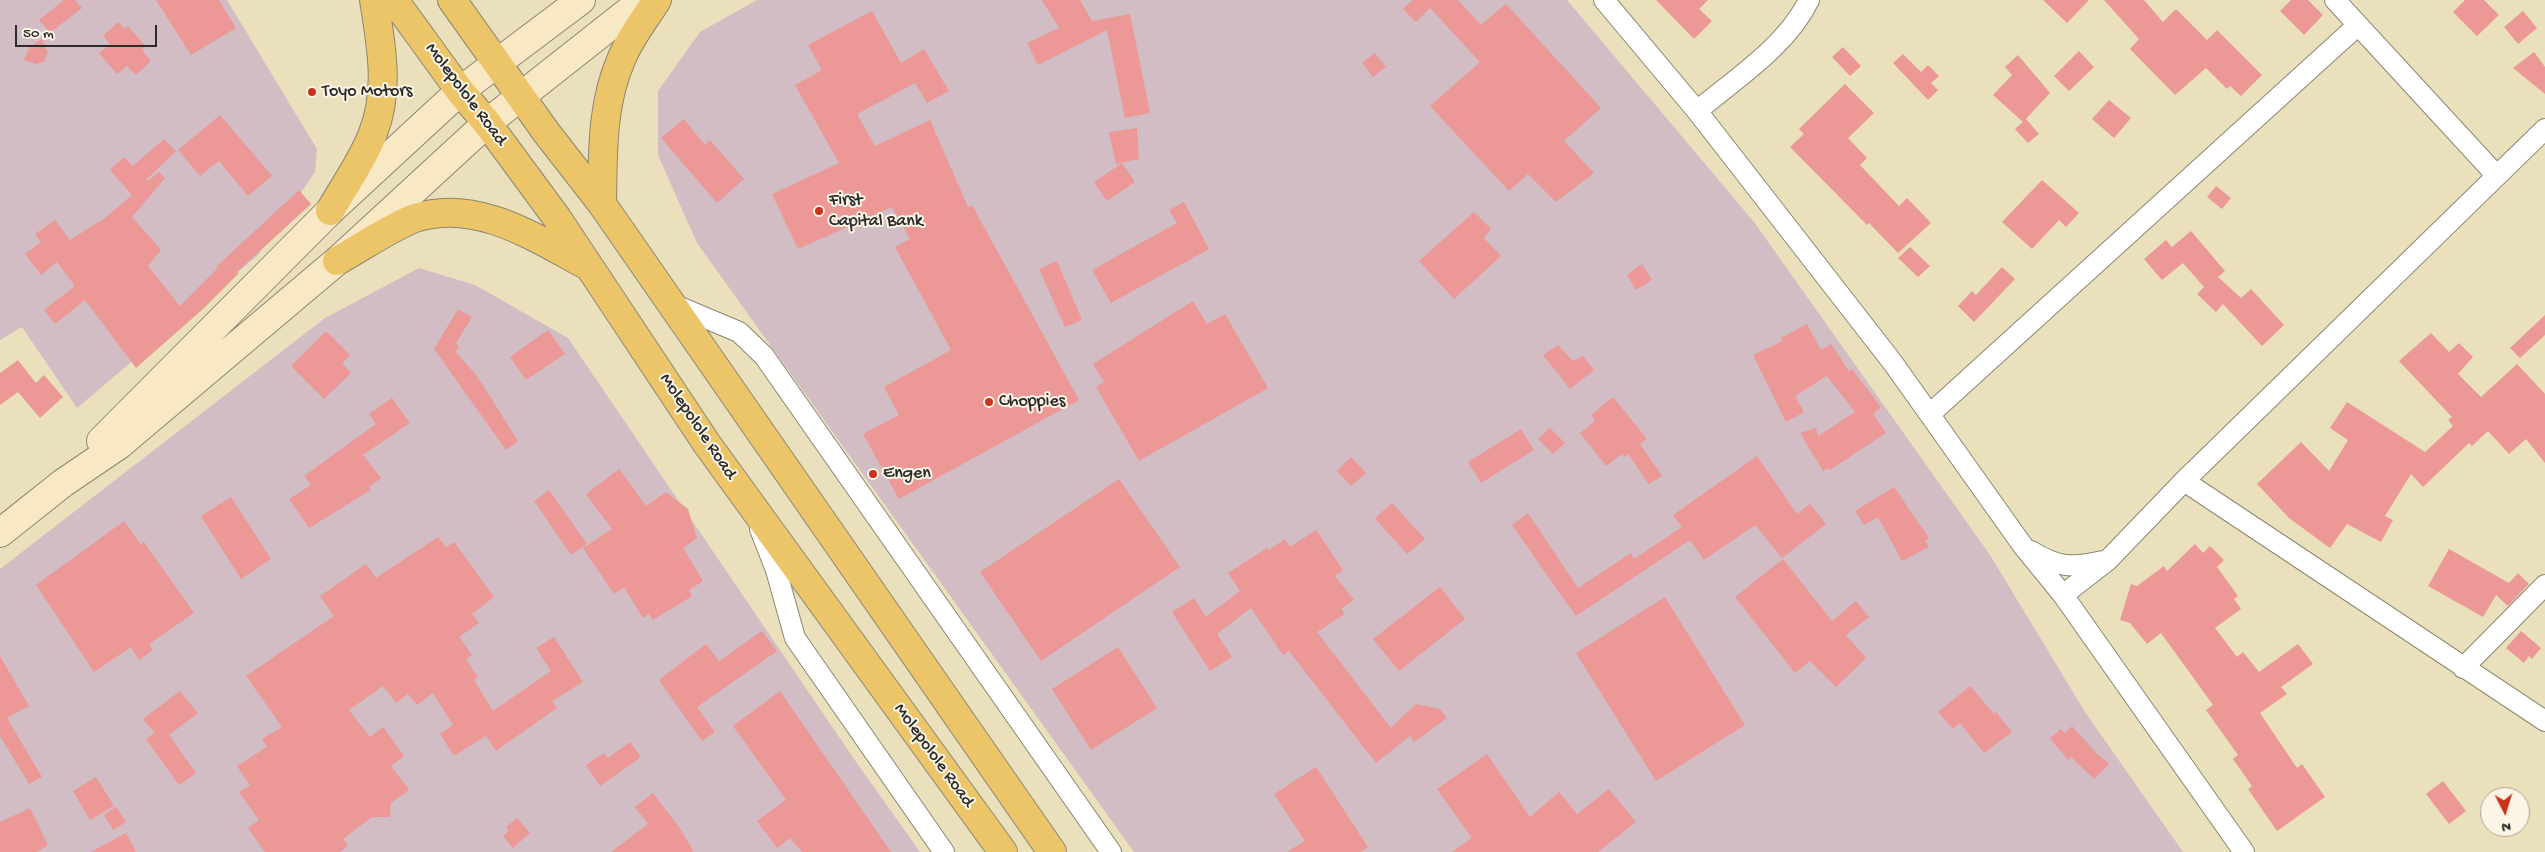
<!DOCTYPE html>
<html>
<head>
<meta charset="utf-8">
<style>
  body { margin:0 }
  #map { position:relative; width:2545px; height:852px; overflow:hidden; background:#eae0bc; font-family:"Gochi Hand",sans-serif }
  canvas { display:block }
  .north { position:absolute; left:2480px; top:787px; width:50px; height:50px; box-sizing:border-box; background:#fcf5e5; border:1px solid #a8a49b; border-radius:50%; rotate:175deg; font-size:14px; font-weight:700; line-height:20px; text-align:center; color:#2b2b2b }
  .north::after { content:''; display:block; margin:auto; width:18px; height:22px; background:#c8321e; clip-path:polygon(50% 0,100% 100%,50% 72%,0 100%) }
  .scale { position:absolute; left:15px; top:25px; width:142px; height:22px; box-sizing:border-box; border:2px solid #2b2b2b; border-top:0; padding-left:6px; font-size:15px; line-height:18px; white-space:nowrap; color:#2b2b2b; -webkit-text-stroke:4px #fcf5e5; paint-order:stroke }
</style>
</head>
<body>
<div id="map">
<canvas width="2545" height="852"></canvas>
<div class="north">N</div>
<div class="scale">50 m</div>
</div>
<script>
const ctx = document.querySelector('canvas').getContext('2d');
ctx.lineJoin = 'round';
function fill(path, color) { ctx.fillStyle = color; ctx.fill(path, 'evenodd'); }
function strokePath(path, color, width, dash) { ctx.strokeStyle = color; ctx.lineWidth = width; ctx.lineCap = dash ? 'butt' : 'round'; ctx.setLineDash(dash || []); ctx.stroke(path); }
function drawText(font, color, halo, rows, align = 'center') {
  ctx.font = font + ' "Gochi Hand",sans-serif'; ctx.lineWidth = 4; ctx.setLineDash([]); ctx.textBaseline = 'middle'; ctx.strokeStyle = halo; ctx.fillStyle = color; for (const [text, x, y, turn = 0] of rows) {
    ctx.save(); ctx.translate(x, y); ctx.rotate((+turn || 0) * Math.PI / 180); ctx.textAlign = isNaN(turn) ? turn : align; if (halo) ctx.strokeText(text, 0, 0); ctx.fillText(text, 0, 0); ctx.restore();
  }
}
const industrial = new Path2D(`
  M0 0H227L317 149 315 172 258 255 77 408 22 327 0 340Z
  M757 0H1567L1754 222 1990 555 2085 712 2183 852H1134L697 243 658 155V91L700 32Z
  M419 268 475 285 568 338 854 759 920 852H0V569L325 318Z`);
const building = new Path2D(`
  M64 0H75L82 8 50 33 39 20Z
  M156 0H219L236 28 191 55Z
  M1042 0H1080L1092 21 1130 14 1150 113 1125 118 1107 30 1038 65 1027 43 1059 28Z
  M1413 0H1458L1481 25 1506 4 1601 108 1564 141 1594 173 1556 202 1528 174 1509 191 1430 106 1480 62 1430 8 1416 22 1403 9Z
  M1656 0H1708L1699 9 1712 21 1694 39Z
  M2043 0H2089L2067 23Z
  M2104 0H2144L2163 22 2176 9 2207 40 2217 30 2262 75 2241 96 2230 86 2227 89 2206 68 2175 95 2130 49 2139 39Z
  M2291 0H2308L2323 15 2304 35 2280 11Z
  M2465 0H2484L2499 15 2477 36 2453 12Z
  M872 11 901 63 924 49 949 91 927 103 915 83 857 114 875 146 930 120 968 207 972 205 1079 400 899 499 863 434 899 415 884 387 951 350 895 247 910 239 892 207 798 249 772 194 839 163 795 85 822 70 808 45Z
  M2523 11 2537 28 2518 44 2504 27Z
  M118 22 125 29 128 26 146 47 142 50 151 61 136 75 127 66 117 74 99 53 110 44 103 36Z
  M42 39 48 53 43 62 37 64 24 60 30 47Z
  M1843 47 1861 66 1850 76 1832 57Z
  M2079 51 2094 67 2069 91 2054 76Z
  M2534 52 2545 67V94L2513 68Z
  M1375 53 1386 67 1373 77 1362 63Z
  M1903 54 1921 72 1928 65 1939 76 1931 83 1938 90 1928 100 1893 63Z
  M2018 55 2050 93 2023 122 1993 95 2012 75 2005 67Z
  M1845 84 1874 113 1848 138 1867 158 1860 165 1899 206 1907 198 1931 223 1898 253 1869 223 1867 225 1790 147 1804 134 1799 129Z
  M2109 100 2131 118 2114 138 2092 119Z
  M220 115 272 176 248 196 219 161 200 176 178 150Z
  M684 119 705 145 710 140 744 179 717 203 661 138Z
  M2026 119 2039 134 2028 143 2015 129Z
  M1137 128 1139 159 1116 164 1109 132Z
  M164 139 176 151 146 180 148 181 159 172 165 178 132 217 161 250 148 266 180 306 217 269 216 267 299 190 311 204 237 272 239 273 203 309 136 368 85 300 55 324 44 310 75 286 57 262 41 275 25 254 41 242 35 234 55 220 70 240 105 218 132 195 110 170 124 157 133 166Z
  M1122 163 1135 182 1107 201 1094 182Z
  M2042 180 2079 213 2066 227 2059 220 2032 249 2002 222Z
  M2216 186 2231 198 2222 209 2207 197Z
  M1184 202 1209 249 1111 303 1092 270 1177 223 1169 210Z
  M1474 212 1491 229 1484 238 1501 256 1454 299 1419 261Z
  M2191 231 2225 271 2218 277 2241 298 2251 289 2284 325 2262 346 2223 304 2216 312 2197 294 2204 287 2183 263 2162 280 2144 259 2166 240 2172 247Z
  M1910 247 1930 266 1918 277 1898 258Z
  M1057 261 1082 320 1065 327 1039 269Z
  M1642 264 1652 280 1636 290 1627 275Z
  M2002 267 2015 279 1974 322 1958 306 1972 291 1976 295Z
  M1193 301 1207 324 1225 314 1268 388 1139 461 1096 387 1104 382 1093 364Z
  M458 309 472 317 456 343 459 348 455 351 477 376 518 441 506 450 434 349Z
  M2545 315V335L2520 358 2510 348Z
  M1807 324 1821 350 1831 344 1849 371 1852 369 1881 407 1873 414 1886 433 1830 470 1828 468 1823 471 1800 433 1816 428 1818 436 1855 412 1827 376 1795 396 1804 412 1786 422 1753 355 1783 341 1781 338Z
  M548 330 565 354 526 380 510 357Z
  M326 331 350 355 342 363 351 373 324 399 291 366Z
  M2431 333 2449 352 2459 343 2473 357 2458 374 2481 397 2517 364 2545 394V463L2526 439 2509 454 2488 431 2472 446 2469 443 2423 487 2411 474 2385 516 2393 520 2381 542 2347 524 2330 548 2289 518 2257 484 2301 442 2329 471 2348 440 2330 428 2347 402 2425 452 2453 426 2448 420 2452 417 2399 361Z
  M1558 345 1573 361 1583 356 1594 370 1570 389 1543 355Z
  M18 360 36 383 44 375 63 397 40 418 18 392 0 405V373Z
  M1613 397 1647 439 1640 444 1662 476 1649 484 1628 454 1624 457 1622 454 1606 466 1580 433 1595 421 1591 415Z
  M392 398 410 423 363 455 381 478 369 487 371 490 309 528 289 499 311 485 304 476 376 424 369 414Z
  M1550 428 1565 443 1553 454 1538 439Z
  M1521 429 1534 450 1481 483 1468 462Z
  M1757 456 1797 514 1810 504 1826 524 1782 558 1755 525 1704 560 1690 540 1576 616 1512 525 1528 513 1578 588 1631 553 1634 559 1682 527 1673 515Z
  M1351 457 1366 473 1351 486 1337 471Z
  M619 469 646 506 666 492 688 509 697 538 683 548 703 581 689 590 692 596 653 620 649 614 643 618 624 587 614 594 583 548 612 529 586 494Z
  M1119 479 1180 567 1041 661 980 572Z
  M1894 487 1929 538 1925 541 1929 547 1902 561 1878 517 1864 525 1855 511Z
  M549 490 587 544 571 555 534 501Z
  M231 497 271 559 241 579 201 516Z
  M1392 503 1425 539 1407 554 1375 518Z
  M124 521 141 545 144 542 194 613 149 644 153 650 139 660 131 647 94 672 36 585Z
  M1316 530 1343 570 1335 576 1354 600 1341 609 1345 614 1317 632 1391 728 1416 704 1440 709 1447 718 1414 742 1410 736 1376 763 1289 651 1283 655 1251 608 1217 634 1232 657 1210 671 1172 612 1194 598 1206 617 1240 591 1228 573 1267 548 1269 550 1285 539 1290 547Z
  M438 537 446 547 454 542 494 597 472 614 479 623 459 637 472 655 466 659 478 677 474 680 493 711 551 671 536 648 554 637 583 682 552 701 557 708 496 751 486 736 454 756 440 734 453 725 433 693 417 705 408 694 396 703 383 686 349 710 370 737 383 727 404 756 391 766 409 790 391 803 390 817H372L343 839 348 846 340 852H265L248 828 259 820 239 792 250 785 237 766 267 747 262 739 282 727 246 676 334 616 320 596 366 564 376 578Z
  M2195 544 2203 553 2210 546 2224 560 2217 567 2238 596 2234 599 2241 609 2215 628 2237 657 2243 652 2259 672 2298 644 2313 664 2281 687 2287 694 2260 713 2297 768 2302 764 2325 797 2277 831 2248 789 2252 786 2233 759 2238 755 2206 710 2213 705 2161 633 2147 644 2130 623 2120 620 2131 584 2137 586 2164 566 2167 571Z
  M2449 549 2509 583 2518 573 2529 584 2508 606 2496 595 2483 617 2428 586Z
  M1783 559 1832 621 1856 601 1869 617 1846 635 1866 658 1836 687 1810 661 1795 673 1735 597Z
  M1440 587 1465 619 1399 671 1373 639Z
  M1665 597 1745 725 1656 781 1576 653Z
  M762 631 777 651 697 707 715 732 702 741 659 680 706 644 719 661Z
  M2521 631 2541 648 2532 659 2529 656 2524 663 2506 648Z
  M1118 647 1157 708 1091 750 1052 689Z
  M0 656 29 706 7 718 42 777 29 784 0 736Z
  M1970 686 1994 714 1996 712 2012 732 1984 753 1960 723 1953 729 1938 712Z
  M180 691 198 713 169 735 196 773 179 785 146 739 155 733 143 719Z
  M780 691 891 852H802L790 838 777 848 757 821 786 800 733 726Z
  M2072 726 2097 754 2109 764 2094 779 2071 757 2068 760 2050 738 2061 729 2065 733Z
  M630 742 641 757 600 786 586 765 604 753 608 758Z
  M1487 754 1530 817 1559 792 1577 814 1609 789 1636 822 1598 852H1452L1472 838 1437 789Z
  M1316 767 1368 847 1360 852H1287L1305 841 1274 794Z
  M96 777 114 806 90 820 73 791Z
  M2443 781 2466 811 2449 824 2426 794Z
  M653 793 679 827 694 852H611L648 824 635 807Z
  M116 807 126 822 113 830 104 815Z
  M30 808 48 845 37 852H0V822Z
  M517 818 530 833 513 848 503 836 509 831 506 827Z
  M126 833 136 852H91Z`);
const street = new Path2D(`
  M1604 0 1697 111 1893 363 2023 546 2063 595 2244 852
  M2335 0 2497 176
  M1697 111C1735 79 1787 46 1809 0
  M670 303 739 332 764 356 1111 852
  M1930 414 2357 26
  M2184 481 2545 721
  M760 529 776 570 795 638 944 852
  M2031 551C2058 568 2073 568 2103 561
  M2063 595 2108 560 2184 481 2545 129
  M2463 668 2545 585`);
const secondary = new Path2D(`
  M101 441 330 211 460 91 581 0
  M0 533 63 483 119 445 139 428 337 261 487 123 643 0`);
const primary = new Path2D(`
  M394 0 460 91 487 123 557 218 707 444 1003 852
  M452 0 546 132 602 204 1052 852
  M602 204C603 155 601 106 621 60 629 39 645 19 657 0
  M330 211C344 186 363 160 373 133 390 90 381 44 374 0
  M337 261C359 249 393 226 415 218 477 198 535 238 588 266`);
const markers = [
  [312,92,5,"#c8321e"],
  [819,211,5,"#c8321e"],
  [989,402,5,"#c8321e"],
  [873,474,5,"#c8321e"]
];
const poiNames = [
  ["Toyo Motors",322,92],
  ["First",829,201],
  ["Capital Bank",829,222],
  ["Choppies",999,402],
  ["Engen",883,474]
];
const streetNames = [
  ["Molepolole Road",465,95,53],
  ["Molepolole Road",697,427,56],
  ["Molepolole Road",933,756,54]
];
fill(industrial, '#d2bdc5');
fill(building, '#eb9896');
strokePath(street, '#8a8674', 22);
strokePath(secondary, '#8a8674', 30);
strokePath(primary, '#8a8674', 30);
strokePath(street, '#fff', 20);
strokePath(secondary, '#f8e8c3', 28);
strokePath(primary, '#edc569', 28);
for (const [x, y, r, color] of markers) { const dot = new Path2D(); dot.arc(x, y, r, 0, 2 * Math.PI); ctx.fillStyle = color; ctx.fill(dot); strokePath(dot, '#fcf5e5', 2); }
drawText('18px', '#2b2b2b', '#fcf5e5', poiNames, 'left');
drawText('18px', '#2b2b2b', '#fcf5e5', streetNames);
</script>
</body>
</html>
